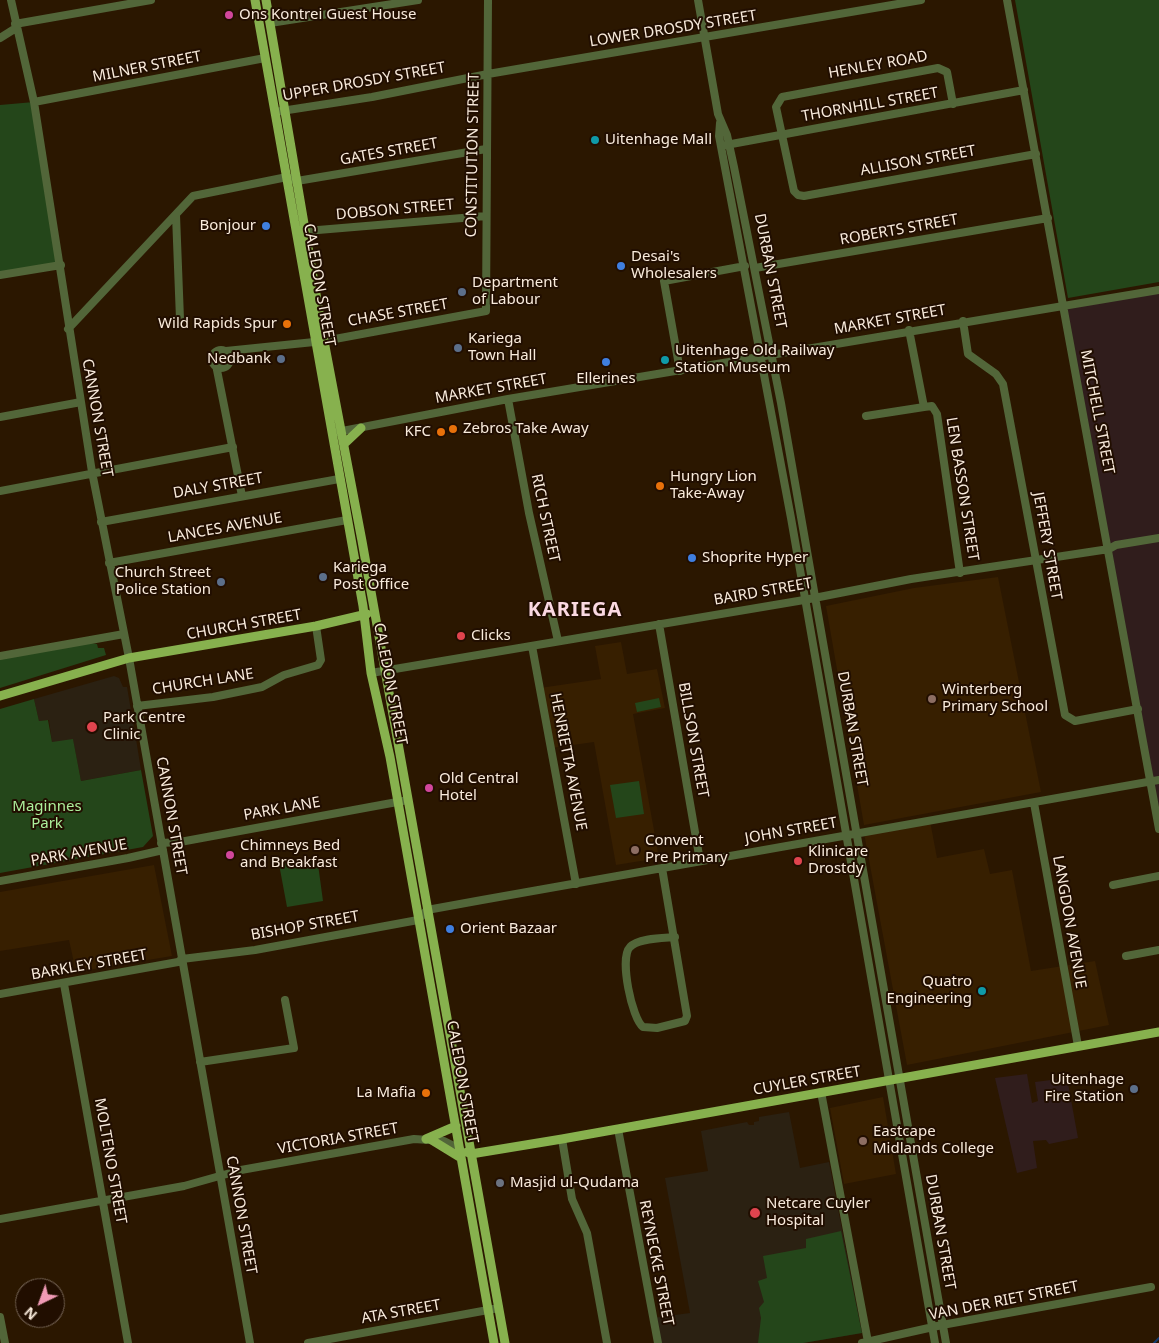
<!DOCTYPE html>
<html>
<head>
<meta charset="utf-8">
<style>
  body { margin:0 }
  #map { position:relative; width:1159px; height:1343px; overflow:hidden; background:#2b1700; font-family:"Noto Sans",sans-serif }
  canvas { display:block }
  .north { position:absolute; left:15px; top:1278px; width:50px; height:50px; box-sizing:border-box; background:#210e00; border:1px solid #776658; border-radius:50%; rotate:222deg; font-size:14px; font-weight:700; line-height:20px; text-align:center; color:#f9ebdc }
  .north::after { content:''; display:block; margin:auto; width:18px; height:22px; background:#f09ab5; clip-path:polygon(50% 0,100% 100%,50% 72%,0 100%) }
</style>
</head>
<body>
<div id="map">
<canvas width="1159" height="1343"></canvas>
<div class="north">N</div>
</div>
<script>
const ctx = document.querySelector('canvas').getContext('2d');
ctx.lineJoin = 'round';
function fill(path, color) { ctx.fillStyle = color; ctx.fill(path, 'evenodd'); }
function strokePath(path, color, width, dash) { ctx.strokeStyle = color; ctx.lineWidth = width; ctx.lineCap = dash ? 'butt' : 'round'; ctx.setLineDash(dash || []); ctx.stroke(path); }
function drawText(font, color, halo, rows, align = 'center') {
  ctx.font = font + ' "Noto Sans",sans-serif'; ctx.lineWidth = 4; ctx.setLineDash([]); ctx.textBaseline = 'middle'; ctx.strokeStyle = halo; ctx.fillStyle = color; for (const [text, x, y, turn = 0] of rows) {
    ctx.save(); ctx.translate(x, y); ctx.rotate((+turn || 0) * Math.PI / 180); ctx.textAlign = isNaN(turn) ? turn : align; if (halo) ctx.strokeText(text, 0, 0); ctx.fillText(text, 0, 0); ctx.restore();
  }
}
const built = new Path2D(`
  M998 577 1041 792 864 825 826 606 914 588Z
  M621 642 627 674 657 669 665 708 633 714 659 858 616 865 594 742 552 748 540 688 601 679 595 646Z
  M930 821 937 858 984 849 990 874 1012 870 1031 971 1095 961 1109 1025 907 1065 864 833Z
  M154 865 172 956 76 972 69 940 0 951V892Z
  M883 1097 896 1174 844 1184 830 1108Z`);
const industrial = new Path2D(`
  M1159 290V809L1063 307Z
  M1027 1074 1032 1103 1038 1101 1035 1082 1067 1078 1078 1138 1049 1144 1046 1140 1033 1141 1037 1168 1017 1173 995 1078Z`);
const medical = new Path2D(`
  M114 676 119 678 123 687H127L135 734 132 735 133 739H136L141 770 81 781 73 740 52 743 49 720 39 721 34 699Z
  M789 1112 800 1168 829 1162 862 1333 803 1343H658L653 1318 690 1313 665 1178 708 1171 701 1131 747 1122 749 1125H754V1122L759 1121V1117Z`);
const green = new Path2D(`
  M1015 0H1159V282L1068 298Z
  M34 102 61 265 0 275V105Z
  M91 643 97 644 98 648H104L106 655 0 688V659Z
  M659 698 661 707 637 712 635 703Z
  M34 699 39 721 48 720 52 742 73 739 81 781 141 770 153 836 143 847 0 873V709Z
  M639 781 644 814 616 818 610 785Z
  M317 857 323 901 287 907 279 864Z
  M841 1231 862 1333 803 1343H758L761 1318 759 1308 764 1302 758 1281 767 1278 763 1256 806 1248V1239Z`);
const stream = new Path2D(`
  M1154 1343 1159 1338`);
const minor = new Path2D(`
  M11 0 34 102 92 472 129 658 250 1343
  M698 0 718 114 727 135 734 167 781 403 946 1343
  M1007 0 1159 829
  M270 23 418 0
  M15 24 151 0
  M0 38 16 28
  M34 102 265 58
  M953 104 947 72 938 68 782 97 776 107 794 191 798 195 804 196 1036 154
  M275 112 372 97 488 74 921 0
  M720 123 719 136 791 518 935 1343
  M726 145 1024 90
  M176 215 180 319
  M306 231 486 216
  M755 268 1048 218
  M0 275 61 265
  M963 321 968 354 996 374 1003 384 1065 715 1075 721 1138 709
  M68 329 193 196 287 177 297 181 486 149
  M909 330 924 407 932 406 937 414 960 573
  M212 359a9 9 0 1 1 18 0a9 9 0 1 1-18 0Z
  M226 351 324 341 486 311 488 0
  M216 365 242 496
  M680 371 664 281 745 266
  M508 399 529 513 558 641
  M866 416 924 407
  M0 417 81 402
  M332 433 508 399 1159 290
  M0 491 233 447
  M101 522 339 479
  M109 563 347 520
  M659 624 700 861
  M532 646 576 884
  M0 656 124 634
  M371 673 804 600 911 579 1109 549 1116 545 1159 538
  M137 706 213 697 262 687 284 675 318 665 321 660 316 626
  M1034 803 1078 1046
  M161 843 180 842 408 800
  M662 868 687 1016 685 1021 657 1028 643 1027C632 1019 619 958 630 947 638 938 663 938 675 937
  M0 881 128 858 163 850
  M1113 885 1159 876
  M1126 956 1159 950
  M64 984 128 1343
  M0 994 178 962 182 959 255 950 418 920 427 910 482 900 1159 780
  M200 1062 294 1048 285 1000
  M821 1092 868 1342
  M618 1129 658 1343
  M562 1139 572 1199 587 1233 607 1343
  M0 1219 184 1186 241 1170 414 1139 444 1141 460 1149
  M0 1317 5 1343
  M308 1343 499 1308
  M862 1343 942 1325 1151 1287`);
const major = new Path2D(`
  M255 0 363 606 371 673 390 757 494 1343
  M266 0 324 341 362 541 505 1343
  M344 444 361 428
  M0 696 129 658 316 626 367 614
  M426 1139 456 1126
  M430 1139 461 1158
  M467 1152 471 1154 562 1139 1159 1032`);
const markers = [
  [229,15,5,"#d1479c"],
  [595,140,5,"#0f9aa8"],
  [266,226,5,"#3f7fe0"],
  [621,266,5,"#3f7fe0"],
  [462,292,5,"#5c6f8a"],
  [287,324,5,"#e8710a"],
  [458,348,5,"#5c6f8a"],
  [281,359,5,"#5c6f8a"],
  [665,360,5,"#0f9aa8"],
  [606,362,5,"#3f7fe0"],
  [453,429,5,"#e8710a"],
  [441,432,5,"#e8710a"],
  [660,486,5,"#e8710a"],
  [692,558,5,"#3f7fe0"],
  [323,577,5,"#5c6f8a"],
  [221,582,5,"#5c6f8a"],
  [461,636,5,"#e0444e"],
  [932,699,5,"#8d6e63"],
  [92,727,6,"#e0444e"],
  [429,788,5,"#d1479c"],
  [635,850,5,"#8d6e63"],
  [230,855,5,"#d1479c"],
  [798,861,5,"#e0444e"],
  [450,929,5,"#3f7fe0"],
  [982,991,5,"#0f9aa8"],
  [1134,1089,5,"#5c6f8a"],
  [426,1093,5,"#e8710a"],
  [863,1141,5,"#8d6e63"],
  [500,1183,5,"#6b7280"],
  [755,1213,6,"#e0444e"]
];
const poiNames = [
  ["Ons Kontrei Guest House",239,15],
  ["Uitenhage Mall",605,140],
  ["Bonjour",256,226,"right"],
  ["Desai's",631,257],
  ["Wholesalers",631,274],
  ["Department",472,283],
  ["of Labour",472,300],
  ["Wild Rapids Spur",277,324,"right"],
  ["Kariega",468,339],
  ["Town Hall",468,356],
  ["Uitenhage Old Railway",675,351],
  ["Station Museum",675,368],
  ["Nedbank",271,359,"right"],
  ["Ellerines",606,379,"center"],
  ["Zebros Take Away",463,429],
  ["KFC",431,432,"right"],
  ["Hungry Lion",670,477],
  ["Take-Away",670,494],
  ["Shoprite Hyper",702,558],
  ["Kariega",333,568],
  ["Post Office",333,585],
  ["Church Street",211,573,"right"],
  ["Police Station",211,590,"right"],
  ["Clicks",471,636],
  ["Winterberg",942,690],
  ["Primary School",942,707],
  ["Park Centre",103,718],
  ["Clinic",103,735],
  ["Old Central",439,779],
  ["Hotel",439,796],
  ["Convent",645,841],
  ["Pre Primary",645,858],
  ["Chimneys Bed",240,846],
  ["and Breakfast",240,863],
  ["Klinicare",808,852],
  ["Drostdy",808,869],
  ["Orient Bazaar",460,929],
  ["Quatro",972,982,"right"],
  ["Engineering",972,999,"right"],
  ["Uitenhage",1124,1080,"right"],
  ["Fire Station",1124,1097,"right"],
  ["La Mafia",416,1093,"right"],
  ["Eastcape",873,1132],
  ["Midlands College",873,1149],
  ["Masjid ul-Qudama",510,1183],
  ["Netcare Cuyler",766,1204],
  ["Hospital",766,1221]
];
const streetNames = [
  ["LOWER DROSDY STREET",673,29,-9],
  ["HENLEY ROAD",878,65,-10],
  ["MILNER STREET",147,67,-11],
  ["UPPER DROSDY STREET",364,82,-10],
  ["THORNHILL STREET",870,105,-10],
  ["GATES STREET",389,152,-10],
  ["CONSTITUTION STREET",473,155,-89],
  ["ALLISON STREET",918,161,-10],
  ["DOBSON STREET",395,210,-5],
  ["ROBERTS STREET",899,230,-10],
  ["DURBAN STREET",770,271,79],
  ["CALEDON STREET",319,285,80],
  ["CHASE STREET",398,313,-10],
  ["MARKET STREET",890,320,-10],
  ["MARKET STREET",491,389,-10],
  ["MITCHELL STREET",1097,412,79],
  ["CANNON STREET",97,418,80],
  ["DALY STREET",218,486,-10],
  ["LEN BASSON STREET",962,489,81],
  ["RICH STREET",545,518,78],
  ["LANCES AVENUE",225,528,-10],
  ["JEFFERY STREET",1047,546,80],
  ["BAIRD STREET",763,592,-10],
  ["CHURCH STREET",244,625,-10],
  ["CHURCH LANE",203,682,-9],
  ["CALEDON STREET",390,684,79],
  ["DURBAN STREET",852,729,80],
  ["BILLSON STREET",693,740,80],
  ["HENRIETTA AVENUE",568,762,79],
  ["PARK LANE",282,809,-10],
  ["CANNON STREET",171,816,80],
  ["JOHN STREET",791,831,-10],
  ["PARK AVENUE",79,853,-10],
  ["LANGDON AVENUE",1069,922,80],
  ["BISHOP STREET",305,926,-10],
  ["BARKLEY STREET",89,965,-10],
  ["CUYLER STREET",807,1081,-10],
  ["CALEDON STREET",462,1082,80],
  ["VICTORIA STREET",338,1139,-10],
  ["MOLTENO STREET",110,1161,80],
  ["CANNON STREET",241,1215,80],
  ["DURBAN STREET",940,1232,80],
  ["REYNECKE STREET",656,1263,79],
  ["VAN DER RIET STREET",1004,1301,-11],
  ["ATA STREET",401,1312,-10]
];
const parkNames = [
  ["Maginnes",47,807],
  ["Park",47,824]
];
const districtNames = [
  ["KARIEGA",575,610]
];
fill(built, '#371f00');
fill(industrial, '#301d1c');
fill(medical, '#2b2112');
fill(green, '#24461a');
strokePath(stream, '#123a6e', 2);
strokePath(minor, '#526639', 8);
strokePath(major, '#87b14e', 9);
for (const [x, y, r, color] of markers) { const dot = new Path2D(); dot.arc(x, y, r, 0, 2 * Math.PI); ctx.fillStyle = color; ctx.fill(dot); strokePath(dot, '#210e00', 2); }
drawText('15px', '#f9ebdc', '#210e00', poiNames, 'left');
drawText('15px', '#f9ebdc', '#210e00', streetNames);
drawText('15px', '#acef9b', '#210e00', parkNames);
ctx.letterSpacing = '1px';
drawText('bold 20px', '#fad8e2', '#210e00', districtNames);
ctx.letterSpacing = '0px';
</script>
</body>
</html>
